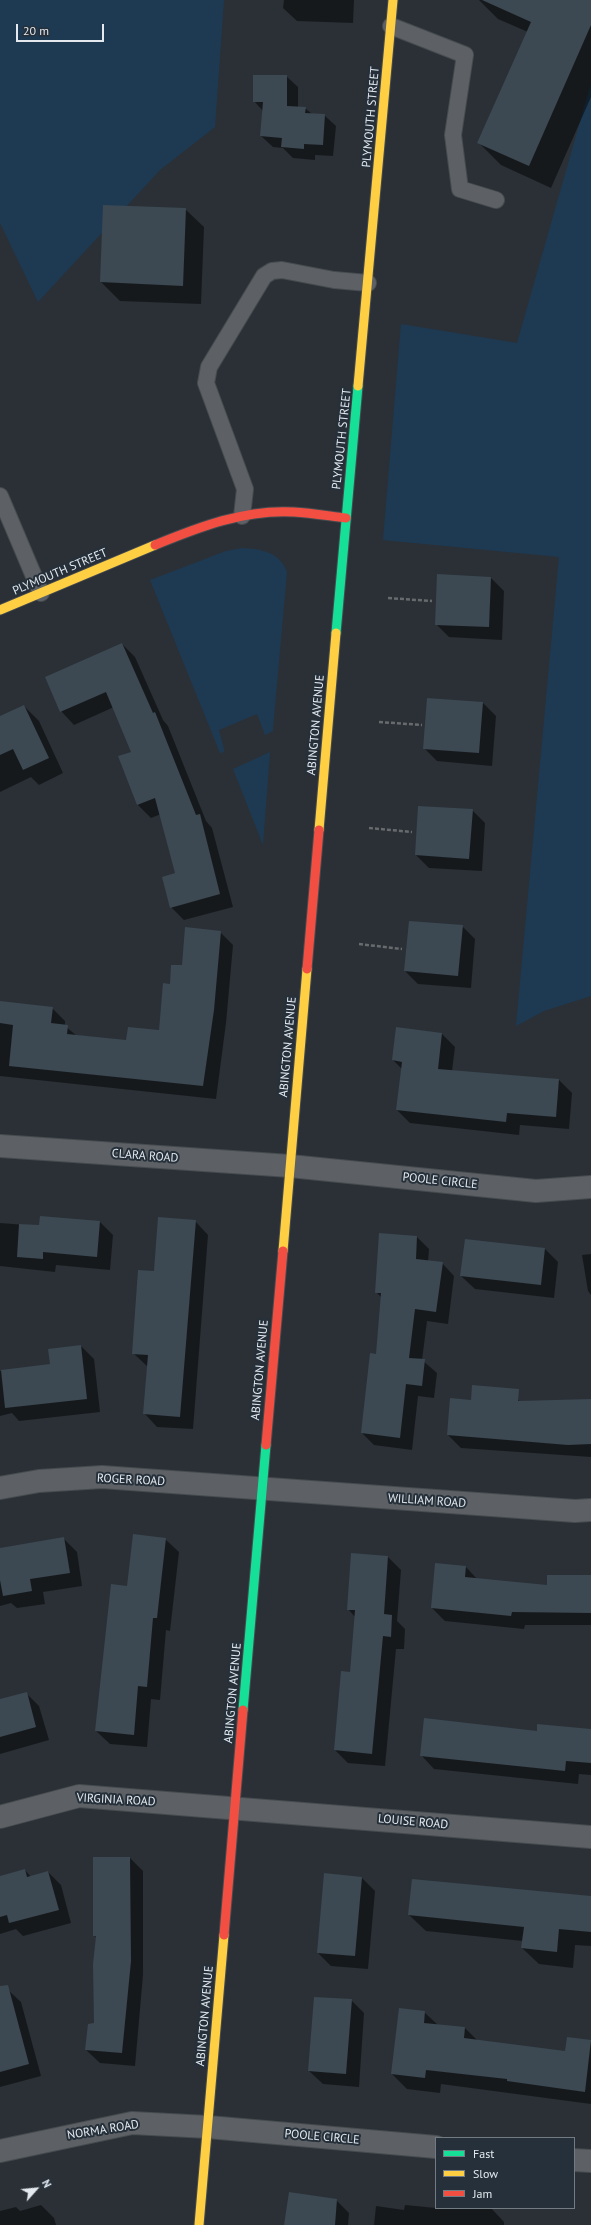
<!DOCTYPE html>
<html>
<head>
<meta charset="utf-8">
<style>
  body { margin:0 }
  #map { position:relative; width:591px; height:2225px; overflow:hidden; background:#2a3036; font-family:"PT Sans",sans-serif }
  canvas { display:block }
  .legend { position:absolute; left:435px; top:2137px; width:140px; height:72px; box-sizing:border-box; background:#26303a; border:1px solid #727a82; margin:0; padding:5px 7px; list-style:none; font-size:12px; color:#e3e9ef }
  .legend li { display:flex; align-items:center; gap:8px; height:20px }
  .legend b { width:20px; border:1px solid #727a82 }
  .north { position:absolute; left:16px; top:2169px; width:40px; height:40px; -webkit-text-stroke:3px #26303a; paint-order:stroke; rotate:63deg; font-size:11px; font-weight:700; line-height:16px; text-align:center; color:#e3e9ef }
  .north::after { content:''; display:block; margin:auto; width:14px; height:18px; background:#e3e9ef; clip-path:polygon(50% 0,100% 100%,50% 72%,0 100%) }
  .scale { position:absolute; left:16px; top:24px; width:88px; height:18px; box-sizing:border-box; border:2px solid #e3e9ef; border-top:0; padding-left:5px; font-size:12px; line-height:14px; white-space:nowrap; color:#e3e9ef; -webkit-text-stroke:3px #26303a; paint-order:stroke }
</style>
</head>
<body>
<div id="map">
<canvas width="591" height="2225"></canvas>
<ul class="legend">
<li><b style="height:5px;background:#16e098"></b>Fast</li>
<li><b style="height:5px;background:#ffcf43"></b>Slow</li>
<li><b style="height:5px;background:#f24e42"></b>Jam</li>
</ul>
<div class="north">N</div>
<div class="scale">20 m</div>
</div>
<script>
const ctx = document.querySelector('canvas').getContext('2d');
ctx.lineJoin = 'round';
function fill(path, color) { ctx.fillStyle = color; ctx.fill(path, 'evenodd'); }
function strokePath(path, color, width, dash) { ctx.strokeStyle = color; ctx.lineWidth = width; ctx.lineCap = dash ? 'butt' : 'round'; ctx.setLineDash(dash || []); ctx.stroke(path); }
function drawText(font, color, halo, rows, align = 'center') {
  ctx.font = font + ' "PT Sans",sans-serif'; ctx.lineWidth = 4; ctx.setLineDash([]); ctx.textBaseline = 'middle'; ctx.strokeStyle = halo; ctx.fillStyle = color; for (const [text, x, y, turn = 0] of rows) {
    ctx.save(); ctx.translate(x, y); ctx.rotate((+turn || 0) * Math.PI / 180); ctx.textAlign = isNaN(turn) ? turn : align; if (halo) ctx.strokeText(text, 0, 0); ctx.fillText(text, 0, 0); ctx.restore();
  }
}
const green = new Path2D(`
  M0 0H224L215 127 160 170 38 302 0 223Z
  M591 83V996L544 1011 516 1026 559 557 383 540 401 324 517 343Z
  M242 548C261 549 280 552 287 572L273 729V731L265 735 257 714 219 730 224 749V752L220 753 150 580 226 551Z
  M270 752 263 845 233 769Z`);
const shadow = new Path2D(`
  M284 0H354L353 23 297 21 283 8Z
  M479 0H591V97L551 188 501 165 479 143 528 32 498 19Z
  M286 76 298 87V108H305L312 114 324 115 336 126 333 156 315 155V160L293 158 283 148 273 147 261 136 263 111 254 101Z
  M185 209 204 227 201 304 120 301 101 282Z
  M438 575 491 578 504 591 502 640 449 637 436 624Z
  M122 644 135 657 163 720 168 726 206 821 212 828 233 907 184 920 171 907 176 874 161 814 151 818 138 805 119 757 132 752 114 707 74 725 61 711Z
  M483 703 496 716 492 766 437 761 424 748Z
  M24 706 39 721 63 773 39 785 31 777 0 792V717Z
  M472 810 485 823 482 871 429 868 416 855Z
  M462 926 475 939 471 988 418 984 405 971Z
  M220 932 233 945 226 1023 216 1099 0 1076V1002L52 1008 65 1021V1026L77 1036 127 1041 160 1031 171 985Z
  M442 1034 455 1047 452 1071 559 1080 572 1093 569 1129 520 1125 519 1135 410 1123 397 1110 402 1069 393 1060Z
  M195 1221 208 1235 193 1429 157 1427 144 1413 148 1367 133 1353 155 1272Z
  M100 1222 113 1235 110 1270 56 1265 55 1272 0 1266V1223L40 1226Z
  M380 1234 417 1237 429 1249 428 1262 442 1263 454 1276 448 1324 427 1321 422 1360 437 1373 434 1398 418 1396 412 1450 374 1445 362 1433 377 1355 382 1298 376 1292Z
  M545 1249 558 1262 554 1298 475 1289 461 1276Z
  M591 1254V1295L588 1291 582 1255Z
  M81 1346 94 1359 100 1412 19 1421 12 1413 0 1416V1371L51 1365Z
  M518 1400 520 1402 591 1400V1457L461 1448 448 1435 472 1401Z
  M63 1538 77 1552 82 1586 43 1592 45 1604 17 1608 11 1603 0 1606V1549Z
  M165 1539 179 1552 170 1631 166 1630 160 1700 151 1699 147 1747 110 1744 96 1731 128 1587Z
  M352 1554 388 1557 401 1570 397 1621 405 1629 404 1649H396L385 1766 348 1763 335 1750 351 1673 355 1617 348 1609Z
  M466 1567 477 1579 548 1586 591 1576V1625H525L524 1629 445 1621 432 1608Z
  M26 1693 39 1706 49 1740 0 1754V1701Z
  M591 1730V1775L579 1774 578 1784 434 1769 421 1755 538 1732Z
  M130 1858 143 1871V1975L135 2066 100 2063 86 2050 95 2024 97 1938 94 1935Z
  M25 1870 31 1877 48 1872 61 1885 71 1923 23 1936 16 1929 0 1934V1877Z
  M361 1877 375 1891 368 1969 331 1966 318 1953Z
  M591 1897V1946L575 1945 573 1968 539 1964 522 1948 523 1941 426 1931 409 1915Z
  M8 1990 21 2002 41 2076 0 2087V1992Z
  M351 2000 364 2013 359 2087 323 2084 309 2071Z
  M424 2012 438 2025 465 2028 478 2041 566 2052 568 2038 591 2041V2104L441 2084 440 2093 407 2089 392 2074Z
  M336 2200 349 2213 348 2225H285Z
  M41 2205 54 2218 56 2225H0V2211L16 2207 20 2211Z
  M405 2205 436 2208H491L504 2222V2225H374L376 2206 404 2210Z`);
const building = new Path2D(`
  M482 0H591V25L529 166 477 143 531 22Z
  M253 75H287V106L306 107 305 113 325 114 323 145 304 144V149L281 147 282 138 260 136 263 102H253Z
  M103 205 186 208 183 286 100 282Z
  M437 574 491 577 489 627 435 625Z
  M122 643 153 713 155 712 196 815 200 814 220 894 170 908 162 877 175 873 155 798 137 805 118 756 131 752 106 692 60 712 45 677Z
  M427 698 483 702 479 753 423 749Z
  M24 705 49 758 23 770 13 749 0 755V716Z
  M418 806 473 809 469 859 415 855Z
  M409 921 463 925 458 976 404 971Z
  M185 927 221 931 214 1010 203 1086 9 1066 13 1025 0 1023V1001L53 1007 51 1023 68 1025 67 1034 126 1040 128 1027 159 1030 163 983 170 984 171 965H182Z
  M396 1027 442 1033 438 1069 559 1079 556 1117 507 1113 506 1122 396 1110 402 1062 392 1060Z
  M40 1216 100 1221 97 1257 43 1252V1259L17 1257 19 1224 39 1225Z
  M158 1217 196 1220 180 1417 143 1414 148 1355 132 1354 138 1270 154 1271Z
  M379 1233 417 1236 416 1259 443 1262 436 1312 415 1309 409 1358 425 1359 422 1386 406 1384 400 1438 361 1433 370 1353 376 1354 381 1293H375Z
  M465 1239 545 1248 541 1285 460 1276Z
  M81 1345 87 1399 5 1408 1 1370 50 1364 48 1349Z
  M472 1385 519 1389 518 1401 591 1399V1444L568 1445 447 1435 450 1398 471 1400Z
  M133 1534 166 1538 157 1618H153L147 1687 138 1686 134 1735 95 1731 111 1584 127 1586Z
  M64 1537 70 1573 30 1579 32 1591 3 1596 0 1580V1548Z
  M351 1553 388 1556 384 1614 392 1615 391 1637 383 1636 372 1754 334 1750 341 1671 350 1672 355 1610H347Z
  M435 1563 466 1566 465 1577 547 1585V1575H591V1613L512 1612 511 1616 431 1608Z
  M27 1692 36 1727 0 1737V1699Z
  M424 1718 537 1731V1724L591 1729V1763L566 1761 565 1771 420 1756Z
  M93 1857H130L131 1961 122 2053 85 2050 88 2024 94 2023 93 1964 96 1936H93Z
  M25 1869 27 1877 48 1871 59 1910 9 1923 7 1915 0 1917V1876Z
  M324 1873 362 1877 355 1956 317 1953Z
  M412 1879 591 1896V1932L559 1929 557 1952 521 1948 524 1927 408 1915Z
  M8 1985 29 2064 0 2072V1986Z
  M314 1997 352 1999 346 2074 308 2071Z
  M399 2008 425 2011 424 2023 465 2027 464 2038 565 2051 567 2037 591 2040 585 2092 507 2081V2079L426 2070 425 2078 391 2074Z
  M289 2192 337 2199 335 2225H284Z`);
const path = new Path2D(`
  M388 598 432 601
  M379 722 422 725
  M369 828 412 832
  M359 944 402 949`);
const lane = new Path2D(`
  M391 26 465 55 453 135 460 189 496 200
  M0 496 41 593
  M242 516 245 489 206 383 209 367 264 276 272 271 282 270 334 280 368 283`);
const street = new Path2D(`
  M0 1146 290 1166 536 1191 591 1187
  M0 1488 39 1481 102 1477 575 1511 591 1510
  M0 1817 79 1796 591 1837
  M0 2151 132 2123 208 2127 436 2147
  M574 2160 591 2161`);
const fast = new Path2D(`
  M336 633 358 386
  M243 1710 266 1445`);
const slow = new Path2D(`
  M358 386 393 0
  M0 610 155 545
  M319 830 336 633
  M283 1251 307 969
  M199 2225 224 1935`);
const jam = new Path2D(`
  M155 545C199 527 245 509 294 512 311 513 329 516 346 518
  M307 969 319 830
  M266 1445 283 1251
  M224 1935 243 1710`);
const streetNames = [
  ["PLYMOUTH STREET",371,117,-85],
  ["PLYMOUTH STREET",342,439,-84],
  ["PLYMOUTH STREET",60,572,-23],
  ["ABINGTON AVENUE",316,725,-85],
  ["ABINGTON AVENUE",288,1047,-85],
  ["CLARA ROAD",145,1156,4],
  ["POOLE CIRCLE",440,1181,6],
  ["ABINGTON AVENUE",260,1370,-85],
  ["ROGER ROAD",131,1480,3],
  ["WILLIAM ROAD",427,1501,4],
  ["ABINGTON AVENUE",233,1693,-85],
  ["VIRGINIA ROAD",116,1800,3],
  ["LOUISE ROAD",413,1822,5],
  ["ABINGTON AVENUE",205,2016,-85],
  ["NORMA ROAD",103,2130,-9],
  ["POOLE CIRCLE",322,2137,5]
];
fill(green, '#1e3a53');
fill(shadow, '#0007');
fill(building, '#3c4852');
strokePath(lane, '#454b4f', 18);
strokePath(street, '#454b4f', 24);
strokePath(fast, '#454b4f', 11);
strokePath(slow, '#454b4f', 11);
strokePath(jam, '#454b4f', 11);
strokePath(path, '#676b6e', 2.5, [4, 2]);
strokePath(lane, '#5d6165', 16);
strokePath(street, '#5d6165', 22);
strokePath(fast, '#16e098', 9);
strokePath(slow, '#ffcf43', 9);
strokePath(jam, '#f24e42', 9);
drawText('12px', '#e3e9ef', '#26303a', streetNames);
</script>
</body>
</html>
